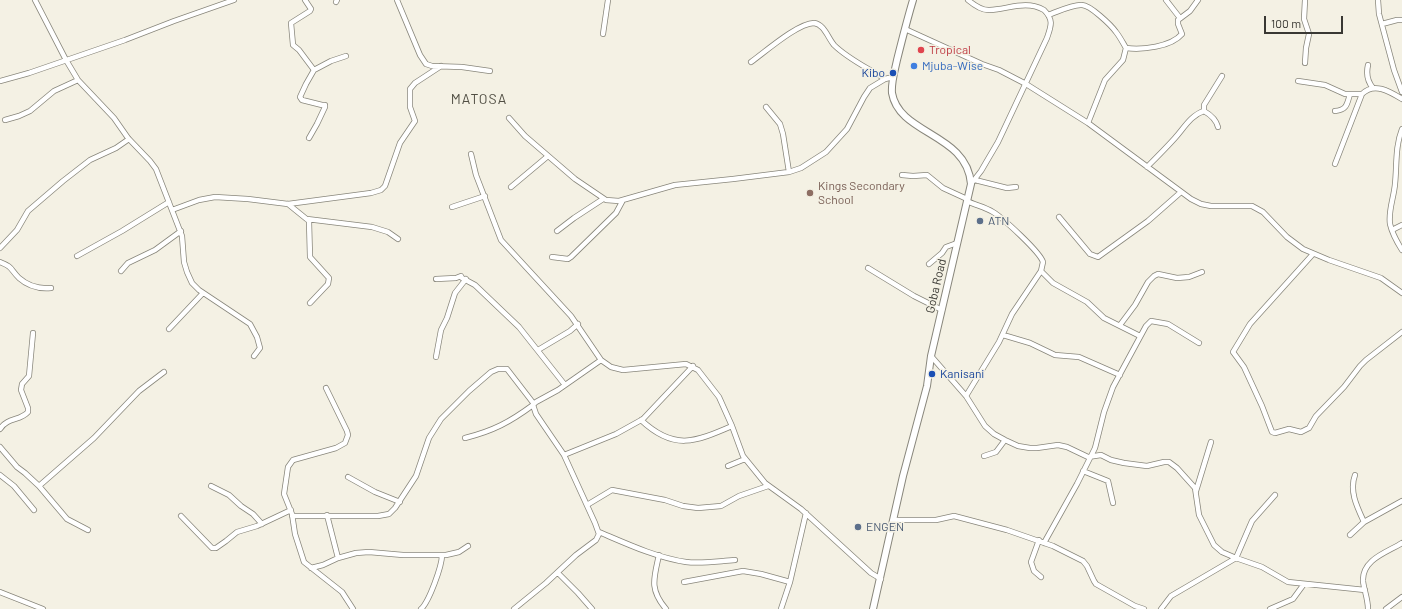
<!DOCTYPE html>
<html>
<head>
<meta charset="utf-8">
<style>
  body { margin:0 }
  #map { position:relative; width:1402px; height:609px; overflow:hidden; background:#f4f1e4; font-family:Barlow,sans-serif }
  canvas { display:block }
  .scale { position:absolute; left:1264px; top:16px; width:79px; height:18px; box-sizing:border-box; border:2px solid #393833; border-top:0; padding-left:5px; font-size:12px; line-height:14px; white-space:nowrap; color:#393833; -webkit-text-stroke:3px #f4f1e4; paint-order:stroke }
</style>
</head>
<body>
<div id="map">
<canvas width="1402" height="609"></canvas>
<div class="scale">100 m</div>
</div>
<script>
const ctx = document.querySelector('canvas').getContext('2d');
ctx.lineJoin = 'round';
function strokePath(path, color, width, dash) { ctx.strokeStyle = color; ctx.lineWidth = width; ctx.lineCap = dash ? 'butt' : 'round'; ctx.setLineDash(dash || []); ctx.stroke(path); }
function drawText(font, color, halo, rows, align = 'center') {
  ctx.font = font + ' Barlow,sans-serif'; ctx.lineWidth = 3; ctx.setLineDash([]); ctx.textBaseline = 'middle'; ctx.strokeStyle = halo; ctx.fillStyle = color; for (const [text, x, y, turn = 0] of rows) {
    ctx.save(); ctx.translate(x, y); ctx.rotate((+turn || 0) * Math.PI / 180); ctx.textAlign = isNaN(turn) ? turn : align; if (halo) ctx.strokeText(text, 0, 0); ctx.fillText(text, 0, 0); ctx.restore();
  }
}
const minor = new Path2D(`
  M35 0 66 60 78 80 114 118 128 138 150 161 156 169 182 236 184 262 187 272 192 283 199 290 250 324 257 337 260 348 254 356
  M305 0 311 9 310 11 291 23 293 45 299 50 314 70 306 84 300 97 302 100 322 105H325V107L317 124 309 138
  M397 0 420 55 426 64 432 66 462 67 490 71
  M968 0C974 5 982 11 990 10 1009 9 1026 0 1044 10 1054 20 1051 26 1047 38L998 142 981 171 971 184
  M1166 0 1180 18
  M1305 0 1304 19 1309 34 1306 48 1305 63
  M1378 0 1379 14 1394 70 1402 92
  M336 2 337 0
  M1048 15C1057 12 1073 4 1082 5 1090 5 1111 25 1116 32 1120 37 1123 43 1126 48L1123 60 1105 80 1088 123
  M1382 24 1397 20H1402
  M905 29 982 64 999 70 1026 84 1088 123 1191 199 1201 204 1211 206H1252L1263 212 1287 237 1303 249 1329 260 1381 278 1402 293
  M603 34 608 0
  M1126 48C1142 50 1171 47 1182 34L1178 24V20L1190 11 1198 0
  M751 62C765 52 798 23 814 23 824 24 828 38 834 45 848 59 868 68 885 79
  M1368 65C1366 74 1367 81 1373 88
  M314 70 331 61 346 56
  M0 81 29 73 125 40 174 21 234 0
  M1298 81 1325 85 1345 94H1362C1374 82 1389 91 1402 99
  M766 107 780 124 783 134 789 172
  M1204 111V105L1222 76
  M1335 111C1347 110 1347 104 1350 94
  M509 118 525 136 575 179 606 200 619 201 675 185 733 179 789 172 801 168 826 152 847 129 864 97 870 88 885 79 893 77
  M5 120 19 116 30 111 54 91 78 80
  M1402 129C1395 147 1397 165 1395 184 1394 197 1388 211 1390 224 1392 233 1397 242 1402 250
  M471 154 476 175 501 240 571 316 601 360
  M1335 164 1362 94
  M1147 167C1156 158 1166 148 1175 138 1184 128 1191 115 1204 111 1211 115 1216 119 1218 127
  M902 175 913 176 927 175 943 188 967 199
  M975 180 1007 188 1016 187
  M511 187 548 156
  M288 204 309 221 310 257 329 278 328 284 310 303
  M452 207 485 196
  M172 210 199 200 215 197 248 199 288 204 371 193 381 190 385 186 400 143 415 121 410 107V89L415 83 441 66
  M1059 217 1090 254 1098 257 1148 221 1181 192
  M307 219 372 227 388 232 398 239
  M1392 230 1402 225
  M557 231 574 218 603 199
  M0 248 17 230 28 211 63 181 90 160 116 148 129 139
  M1313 254 1250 324 1233 352 1244 367 1262 406 1272 432 1275 433 1289 429 1301 432 1309 428 1316 416 1344 387 1360 366 1366 360 1402 332
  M77 256 122 231 169 202
  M552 257 568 259 571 257 616 213 623 200
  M0 262C13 267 10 269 19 278 28 286 40 289 51 288
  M929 264 942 253 946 247 957 243
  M868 268 914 296 942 310
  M121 271 128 263 155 250 181 231
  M1041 271 1053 283 1087 302 1104 318 1140 336
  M436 279 456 278 461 276 462 278 475 285 519 327 565 385
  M1120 325 1135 305 1148 282 1154 276 1158 274 1177 278 1189 277 1202 272
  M169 329 203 293
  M1003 335 1030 343 1055 355 1079 357 1120 375
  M538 350 570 331 578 324
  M931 356 966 396 985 426 994 434 1005 440 1018 446 1030 448H1037L1058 445 1067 447 1088 457 1101 455 1111 460 1124 463 1147 466 1164 462H1169L1177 468 1195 488 1199 515 1214 545 1222 552 1236 558 1262 567 1288 582 1365 590
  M436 357 441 330 447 318 455 293 466 279
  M326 388 347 431 348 435 345 443 336 448 293 460 288 467 284 494 292 514 295 534 304 562 342 592 353 609
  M966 396 999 342 1012 314 1041 271 1043 262C1040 252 1003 218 993 212 985 207 975 205 967 201
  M641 420C674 451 695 442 732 426
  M0 429C8 417 20 421 28 412V408L21 390 22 384 29 376 33 333
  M465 438C493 431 510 422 533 405
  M0 447 17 467 25 473 39 486 67 519 88 530
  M564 455 616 434 643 419 693 366
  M984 456 996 452 1005 440
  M728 466 745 459
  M1083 471 1108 481 1113 503
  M0 475 14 486 34 510
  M1355 475C1349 491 1357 507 1364 522
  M348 477 375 492 400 502
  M39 486 94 438 139 391 164 372
  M211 486 229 495 241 506 253 514 262 524
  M1196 491 1211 442
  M587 505 612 490 665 500 683 506 698 508 721 506 739 496 768 486
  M327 515 338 558
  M181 516 212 548H216L226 541 237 532 257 526 291 510
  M292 516H378L389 514 395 508 416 476 429 438 441 419 469 391 491 372 498 369H507L534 404
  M893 520H936L954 516 1007 530 1053 546 1083 561 1087 566 1094 581 1096 584 1135 606 1144 609
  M599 532C625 543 657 558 686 562 702 564 719 561 735 560
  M1350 535 1364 522 1402 501
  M1039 540 1031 562 1034 571 1041 577
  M1044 543 1077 484 1095 448 1104 412 1113 387 1146 326 1151 321 1168 324 1199 343
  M659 555C654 578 649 589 666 609
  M311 568 323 565 338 558 356 553 369 552 403 555H446L459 552 468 546
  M558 573 578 593 592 609
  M684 582 743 571 761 574 790 582
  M0 592 43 609
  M421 609C429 602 442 566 442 555
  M514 609 546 583 576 555 596 540 599 534 595 523 564 455 536 414 533 405 536 402 558 390 601 360 611 367 623 370 686 364 698 370 719 397 732 426 743 456 765 483 801 509 871 573 881 579
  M781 609 790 582 806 513
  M1161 609 1171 596 1236 558 1252 521 1275 495
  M1270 609 1293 599 1304 584
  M1368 609C1368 599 1364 590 1363 581 1362 559 1388 552 1402 543
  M1386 609 1402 597`);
const secondary = new Path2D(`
  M873 609 903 476 927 386 931 356 971 184C967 133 899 135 892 93 891 82 895 70 897 60 902 40 907 20 913 0`);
const markers = [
  [921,50,4,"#e0444e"],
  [914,66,4,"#3f7fe0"],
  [893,73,4,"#1a4fb4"],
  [810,193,4,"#8d6e63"],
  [980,221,4,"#5c6f8a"],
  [932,374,4,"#1a4fb4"],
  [858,527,4,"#5c6f8a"]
];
const healthNames = [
  ["Tropical",929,50]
];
const shopNames = [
  ["Mjuba-Wise",922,66]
];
const transitNames = [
  ["Kibo",885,73],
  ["Kanisani",940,374,"left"]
];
const educationNames = [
  ["Kings Secondary",818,186],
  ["School",818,200]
];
const serviceNames = [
  ["ATN",988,221],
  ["ENGEN",866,527]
];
const streetNames = [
  ["Goba Road",936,286,-77]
];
const quarterNames = [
  ["MATOSA",479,99]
];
strokePath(minor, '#88867b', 6);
strokePath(secondary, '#88867b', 8);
strokePath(minor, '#fff', 4.5);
strokePath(secondary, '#fff', 6);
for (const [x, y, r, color] of markers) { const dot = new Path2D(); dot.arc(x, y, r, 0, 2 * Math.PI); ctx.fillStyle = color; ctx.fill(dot); strokePath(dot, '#f4f1e4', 1.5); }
drawText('12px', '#be3a42', '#f4f1e4', healthNames, 'left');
drawText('12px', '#366cbe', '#f4f1e4', shopNames, 'left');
drawText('12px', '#164399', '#f4f1e4', transitNames, 'right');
drawText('12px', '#785e54', '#f4f1e4', educationNames, 'left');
drawText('12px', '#4e5e75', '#f4f1e4', serviceNames, 'left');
drawText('12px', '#393833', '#f4f1e4', streetNames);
ctx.letterSpacing = '1px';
drawText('14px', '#514f44', '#f4f1e4', quarterNames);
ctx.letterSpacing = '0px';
</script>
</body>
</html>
